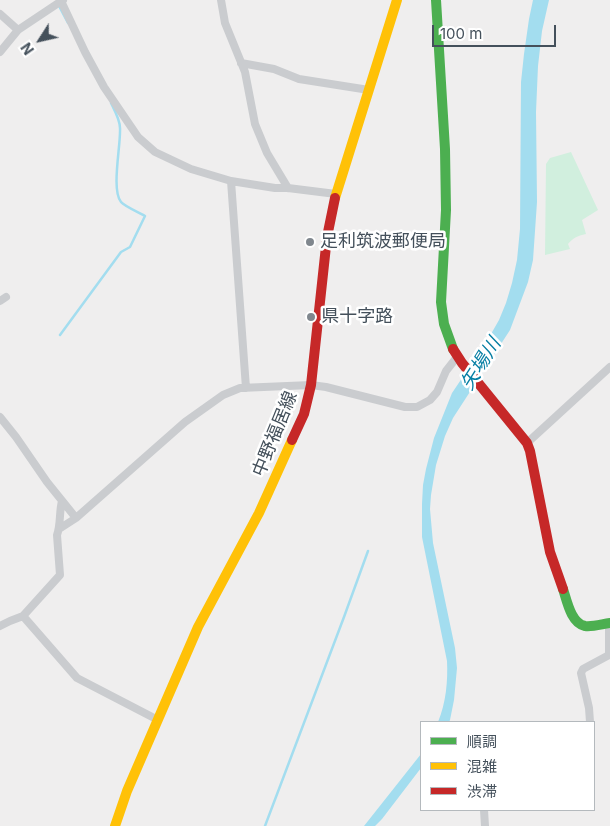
<!DOCTYPE html>
<html>
<head>
<meta charset="utf-8">
<style>
  body { margin:0 }
  #map { position:relative; width:610px; height:826px; overflow:hidden; background:#efeeee; font-family:Inter,"Noto Sans JP",sans-serif }
  canvas { display:block }
  .legend { position:absolute; left:420px; top:721px; width:175px; height:90px; box-sizing:border-box; background:#fff; border:1px solid #b4b9bd; margin:0; padding:6px 9px; list-style:none; font-size:15px; color:#44505b }
  .legend li { display:flex; align-items:center; gap:10px; height:25px }
  .legend b { width:25px; border:1px solid #b4b9bd }
  .north { position:absolute; left:15px; top:15px; width:50px; height:50px; -webkit-text-stroke:4px #fff; paint-order:stroke; rotate:235deg; font-size:14px; font-weight:700; line-height:20px; text-align:center; color:#44505b }
  .north::after { content:''; display:block; margin:auto; width:18px; height:22px; background:#44505b; clip-path:polygon(50% 0,100% 100%,50% 72%,0 100%) }
  .scale { position:absolute; left:432px; top:25px; width:124px; height:22px; box-sizing:border-box; border:2px solid #44505b; border-top:0; padding-left:6px; font-size:15px; line-height:18px; white-space:nowrap; color:#44505b; -webkit-text-stroke:4px #fff; paint-order:stroke }
</style>
</head>
<body>
<div id="map">
<canvas width="610" height="826"></canvas>
<ul class="legend">
<li><b style="height:6px;background:#4caf50"></b>順調</li>
<li><b style="height:6px;background:#ffc107"></b>混雑</li>
<li><b style="height:6px;background:#c62828"></b>渋滞</li>
</ul>
<div class="north">N</div>
<div class="scale">100 m</div>
</div>
<script>
const ctx = document.querySelector('canvas').getContext('2d');
ctx.lineJoin = 'round';
function fill(path, color) { ctx.fillStyle = color; ctx.fill(path, 'evenodd'); }
function strokePath(path, color, width, dash) { ctx.strokeStyle = color; ctx.lineWidth = width; ctx.lineCap = dash ? 'butt' : 'round'; ctx.setLineDash(dash || []); ctx.stroke(path); }
function drawText(font, color, halo, rows, align = 'center') {
  ctx.font = font + ' Inter,"Noto Sans JP",sans-serif'; ctx.lineWidth = 5; ctx.setLineDash([]); ctx.textBaseline = 'middle'; ctx.strokeStyle = halo; ctx.fillStyle = color; for (const [text, x, y, turn = 0] of rows) {
    ctx.save(); ctx.translate(x, y); ctx.rotate((+turn || 0) * Math.PI / 180); ctx.textAlign = isNaN(turn) ? turn : align; if (halo) ctx.strokeText(text, 0, 0); ctx.fillText(text, 0, 0); ctx.restore();
  }
}
const green = new Path2D(`
  M571 152 598 210 582 220 586 234C577 236 573 238 568 244L570 249 545 255 546 164 550 158Z`);
const water = new Path2D(`
  M533 0H549L542 31 538 66 536 112 537 202 533 260 528 282 510 330 453 418 445 436 436 465 431 495 430 509 433 543 455 648 457 668 454 700 450 720 449 722H438C446 703 448 681 447 661L422 537V504L423 485 426 469 434 438 452 393 487 341 499 320 506 303 512 283 517 260 520 229 521 82 524 54 529 19Z
  M421 754V768L382 819 375 826H364Z`);
const stream = new Path2D(`
  M59 6 68 23
  M60 335 121 252 130 247 145 216C140 213 124 206 121 202 111 190 121 145 120 128 120 120 115 111 111 103
  M265 826 344 617 368 551`);
const street = new Path2D(`
  M221 0 225 23 245 72 255 124 267 153 288 188
  M61 1 85 52 104 87 138 137 155 152 191 169 231 181 275 188H288L336 194
  M0 14 18 30
  M0 52 18 30 63 0
  M241 63 274 69 299 79 369 90
  M231 181 246 388
  M0 301 6 297
  M0 417 16 437 47 482 76 518
  M527 443 610 367
  M59 529 76 518 185 422 223 395 240 388 311 385 326 387 405 407H417L430 400 437 392 446 371 457 357
  M23 616 77 678 158 720
  M0 626 10 621 23 616 60 575 57 535C61 524 59 512 62 501
  M590 722 589 708 581 673 583 669 609 655V623
  M484 810 485 826`);
const fast = new Path2D(`
  M436 0 445 149 446 210 441 302 444 324 453 349
  M563 589C567 601 571 623 585 626 593 627 602 624 610 623`);
const slow = new Path2D(`
  M335 198 397 0
  M115 826 127 791 198 627 259 513 292 440`);
const jam = new Path2D(`
  M453 349 462 363 527 443 530 451 550 552 563 589
  M292 440 304 414 311 385 327 237 335 198`);
const markers = [
  [310,242,5,"#80878e"],
  [311,317,5,"#80878e"]
];
const poiNames = [
  ["足利筑波郵便局",320,242],
  ["県十字路",321,317]
];
const streetNames = [
  ["中野福居線",275,434,-68]
];
const waterNames = [
  ["矢場川",481,364,-58]
];
fill(green, '#d1efde');
fill(water, '#a3ddef');
strokePath(stream, '#a3ddef', 2.5);
strokePath(street, '#cacccf', 8);
strokePath(fast, '#4caf50', 10);
strokePath(slow, '#ffc107', 10);
strokePath(jam, '#c62828', 10);
for (const [x, y, r, color] of markers) { const dot = new Path2D(); dot.arc(x, y, r, 0, 2 * Math.PI); ctx.fillStyle = color; ctx.fill(dot); strokePath(dot, '#fff', 2); }
drawText('18px', '#44505b', '#fff', poiNames, 'left');
drawText('18px', '#44505b', '#fff', streetNames);
drawText('italic 19px', '#077fa4', '#fff', waterNames);
</script>
</body>
</html>
